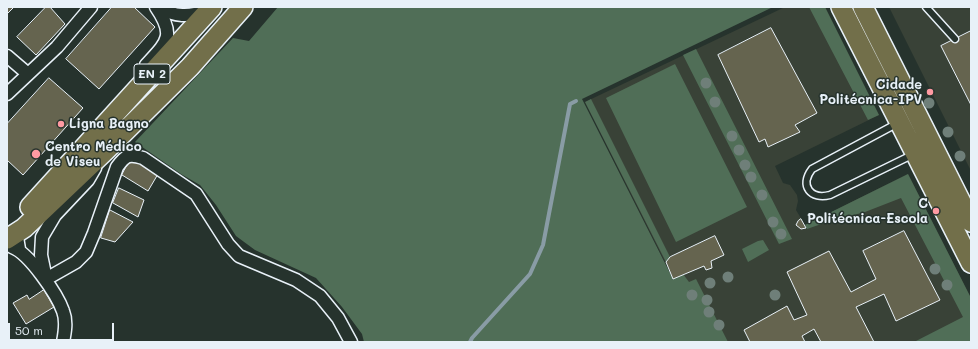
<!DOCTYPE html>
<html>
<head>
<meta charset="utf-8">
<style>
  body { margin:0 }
  #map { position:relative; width:978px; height:349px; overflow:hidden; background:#26332d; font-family:Mali,sans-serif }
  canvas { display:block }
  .frame { position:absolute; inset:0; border:8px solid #e8f1f8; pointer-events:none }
  .scale { position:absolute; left:8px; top:323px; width:106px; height:18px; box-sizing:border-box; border:2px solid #e8f1f8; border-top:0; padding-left:5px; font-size:12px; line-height:14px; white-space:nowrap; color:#e8f1f8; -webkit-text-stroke:3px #26332d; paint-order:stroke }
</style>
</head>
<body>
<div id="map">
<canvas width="978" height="349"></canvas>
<div class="frame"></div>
<div class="scale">50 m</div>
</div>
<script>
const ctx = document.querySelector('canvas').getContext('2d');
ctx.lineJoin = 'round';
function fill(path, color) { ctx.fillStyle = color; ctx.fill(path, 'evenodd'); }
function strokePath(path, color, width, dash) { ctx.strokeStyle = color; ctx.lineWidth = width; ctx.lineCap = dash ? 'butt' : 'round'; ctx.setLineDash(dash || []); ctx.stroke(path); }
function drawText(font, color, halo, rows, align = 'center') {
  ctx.font = font + ' Mali,sans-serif'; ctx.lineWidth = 3; ctx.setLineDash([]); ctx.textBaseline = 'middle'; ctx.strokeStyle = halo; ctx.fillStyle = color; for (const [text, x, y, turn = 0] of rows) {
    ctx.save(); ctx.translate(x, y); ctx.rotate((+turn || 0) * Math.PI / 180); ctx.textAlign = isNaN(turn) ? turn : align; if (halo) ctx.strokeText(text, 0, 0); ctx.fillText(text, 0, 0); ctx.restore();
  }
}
const built = new Path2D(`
  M785 7H825L879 115 775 166 783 183 790 185 797 195 798 201 796 210 805 225 908 174 971 298V322L931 342H705L585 102Z
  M889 7H971V171Z`);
const green = new Path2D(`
  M278 7H773L582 99 673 279 683 274 689 282 696 279 728 342H364L362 334 342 307 316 278 255 250 236 236 216 205 200 185 181 174 135 142 233 38 249 41Z
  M809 7H825L879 115 868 120Z
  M696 49 792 239 779 244 683 55Z
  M675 64 747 207 676 242 606 98Z
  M591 99 670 257 666 262 585 102Z
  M908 174 971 298V342H914L963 317 901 198 865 212 827 222 807 229 805 225Z
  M763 240 769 250 748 262 742 249 758 241Z`);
const stream = new Path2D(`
  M470 342 472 338 530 274 543 245 570 104 576 101`);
const building = new Path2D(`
  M7 7H14L7 14Z
  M46 7H50L65 24 36 55 17 37Z
  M112 7H134L155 27 99 89 66 59Z
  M771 28 817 113 795 125 800 132 768 147 765 139 759 142 718 55Z
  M971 31V105L941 46Z
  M49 78 83 108 23 175 7 160V124Z
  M131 158 158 174 148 191 122 175Z
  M119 188 144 200 138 217 113 203Z
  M110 210 133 222 115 242 101 238Z
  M801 219 806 228 801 229 796 225 798 221Z
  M904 231 940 300 896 321 884 294 856 307 874 342H821L814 329 802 336 805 342H750L744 330 787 306 794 320 807 315 787 272 829 251 851 292 876 279 863 251Z
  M715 236 724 255 711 261 712 268 706 270 704 266 673 279 666 262 670 257Z
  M44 290 54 307 26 324 13 303 27 295 29 299Z`);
const service = new Path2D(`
  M926 7 955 39
  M898 123 812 169C799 186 811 200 830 195L914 154`);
const minor = new Path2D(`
  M157 7C176 17 188 17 207 11
  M7 56 28 74
  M146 65C167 42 176 36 156 7
  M7 94 57 47 91 7
  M12 247C29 253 57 294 63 311 67 321 65 332 63 342
  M19 249 17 237 22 228
  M46 279 76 262 86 252 94 233 117 167C125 156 128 153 143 158L196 194 228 244 239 256 296 280 320 296 338 318 351 342
  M46 279 41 255 42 237 55 215 88 180 95 168`);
const primary = new Path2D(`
  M841 7 971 263
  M863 7 971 222
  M30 207 212 7
  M7 239 24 228 105 151 190 67 243 7`);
const trees = [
  [706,83],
  [715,102],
  [929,103],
  [948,132],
  [732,136],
  [739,150],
  [960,156],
  [745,165],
  [751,177],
  [762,195],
  [773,222],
  [781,234],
  [935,269],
  [728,277],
  [710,283],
  [947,285],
  [692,295],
  [775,295],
  [707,300],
  [709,312],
  [719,325]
];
const markers = [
  [930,92,4,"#ff9aa2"],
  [61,124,4,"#ff9aa2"],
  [36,154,5,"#ff9aa2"],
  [936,211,4,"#ff9aa2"]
];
const shields = [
  [152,74,36]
];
const shieldNames = [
  ["EN 2",152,74]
];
const poiNames = [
  ["Cidade",922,85],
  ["Politécnica-IPV",922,100],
  ["Ligna Bagno",69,124,"left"],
  ["Centro Médico",45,147,"left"],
  ["de Viseu",45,162,"left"],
  ["C",928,204],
  ["Politécnica-Escola",928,219]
];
fill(built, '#394237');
fill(green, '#506e57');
strokePath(stream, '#899ca5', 4);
fill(building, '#65644f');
strokePath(building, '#e8f1f8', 1);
strokePath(service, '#e8f1f8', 9);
strokePath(minor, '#e8f1f8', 15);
strokePath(primary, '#e8f1f8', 22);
strokePath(service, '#26332d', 6);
strokePath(minor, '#26332d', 12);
strokePath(primary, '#726f4a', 19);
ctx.fillStyle = '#6f7f79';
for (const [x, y] of trees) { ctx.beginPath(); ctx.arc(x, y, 5.5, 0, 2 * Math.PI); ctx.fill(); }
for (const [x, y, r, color] of markers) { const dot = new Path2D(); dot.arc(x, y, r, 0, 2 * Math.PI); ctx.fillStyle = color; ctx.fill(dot); strokePath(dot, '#26332d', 1.5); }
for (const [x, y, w] of shields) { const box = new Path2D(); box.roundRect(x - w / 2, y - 10, w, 20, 3); ctx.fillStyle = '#26332d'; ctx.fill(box); strokePath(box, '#e8f1f8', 1); }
drawText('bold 12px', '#e8f1f8', null, shieldNames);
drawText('bold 13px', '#e8f1f8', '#26332d', poiNames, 'right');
</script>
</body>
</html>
